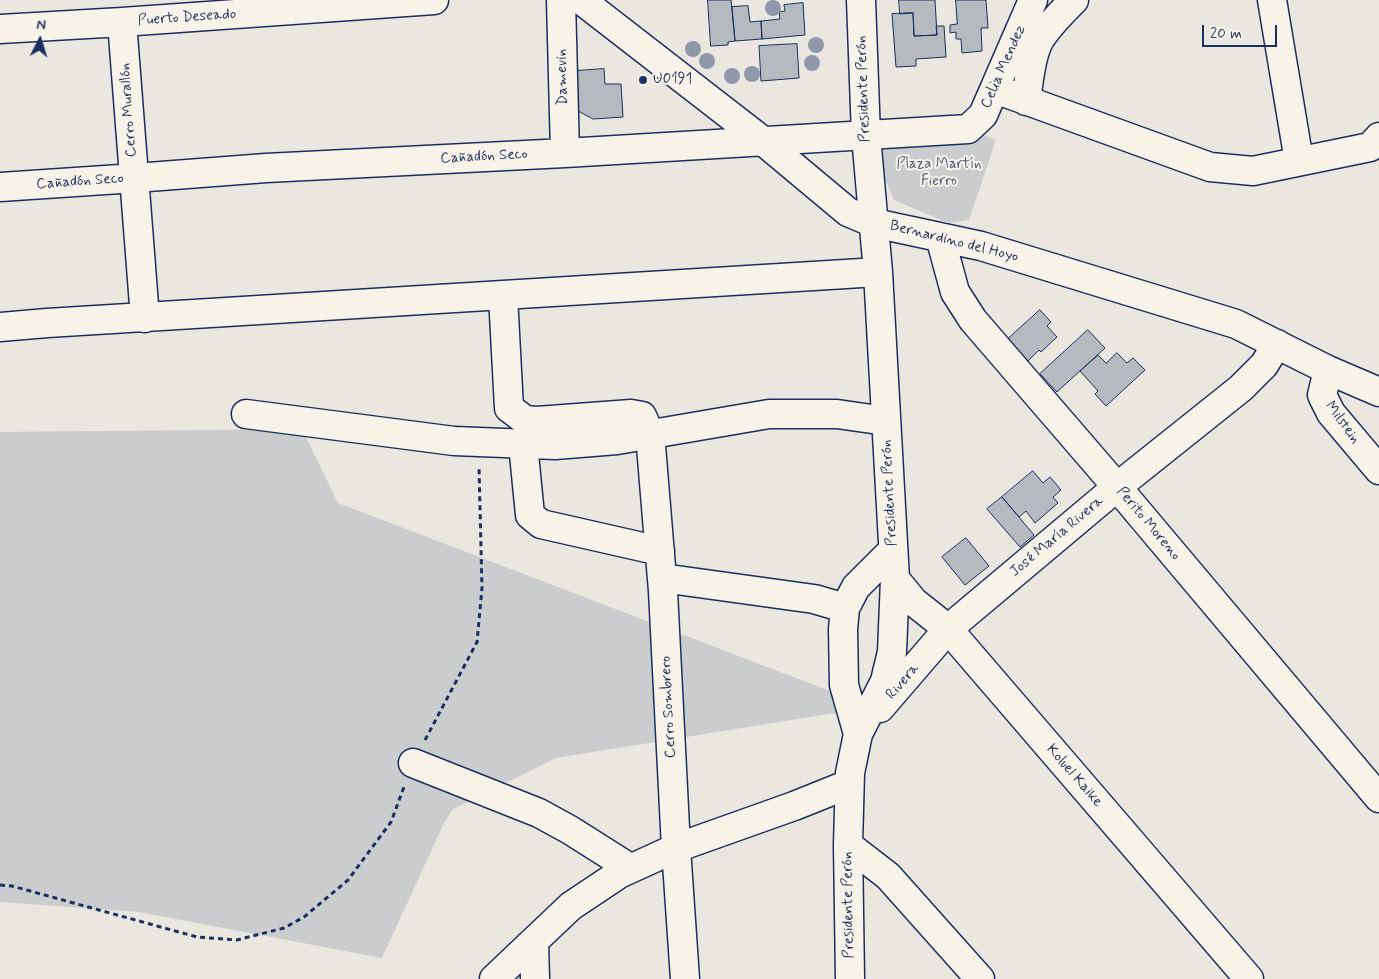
<!DOCTYPE html>
<html>
<head>
<meta charset="utf-8">
<style>
  body { margin:0 }
  #map { position:relative; width:1379px; height:979px; overflow:hidden; background:#eae7e0; font-family:Mynerve,sans-serif }
  canvas { display:block }
  .north { position:absolute; left:15px; top:15px; width:50px; height:50px; -webkit-text-stroke:4px #f7f3e8; paint-order:stroke; rotate:5deg; font-size:14px; font-weight:700; line-height:20px; text-align:center; color:#1b2f5e }
  .north::after { content:''; display:block; margin:auto; width:18px; height:22px; background:#1b2f5e; clip-path:polygon(50% 0,100% 100%,50% 72%,0 100%) }
  .scale { position:absolute; left:1202px; top:25px; width:75px; height:22px; box-sizing:border-box; border:2px solid #1b2f5e; border-top:0; padding-left:6px; font-size:15px; line-height:18px; white-space:nowrap; color:#1b2f5e; -webkit-text-stroke:4px #f7f3e8; paint-order:stroke }
</style>
</head>
<body>
<div id="map">
<canvas width="1379" height="979"></canvas>
<div class="north">N</div>
<div class="scale">20 m</div>
</div>
<script>
const ctx = document.querySelector('canvas').getContext('2d');
ctx.lineJoin = 'round';
function fill(path, color) { ctx.fillStyle = color; ctx.fill(path, 'evenodd'); }
function strokePath(path, color, width, dash) { ctx.strokeStyle = color; ctx.lineWidth = width; ctx.lineCap = dash ? 'butt' : 'round'; ctx.setLineDash(dash || []); ctx.stroke(path); }
function drawText(font, color, halo, rows, align = 'center') {
  ctx.font = font + ' Mynerve,sans-serif'; ctx.lineWidth = 4; ctx.setLineDash([]); ctx.textBaseline = 'middle'; ctx.strokeStyle = halo; ctx.fillStyle = color; for (const [text, x, y, turn = 0] of rows) {
    ctx.save(); ctx.translate(x, y); ctx.rotate((+turn || 0) * Math.PI / 180); ctx.textAlign = isNaN(turn) ? turn : align; if (halo) ctx.strokeText(text, 0, 0); ctx.fillText(text, 0, 0); ctx.restore();
  }
}
const green = new Path2D(`
  M969 129 996 140 969 220 948 223 894 200 866 136Z
  M302 429 338 503 872 707 556 758 453 809 444 823 382 958 139 912 0 902V432Z`);
const building = new Path2D(`
  M708 0H731L735 41 728 42V45L711 46Z
  M899 0H935L937 35 914 36 913 13 900 14Z
  M956 0H986L988 28H981L982 51 962 53 961 39H956V32L950 33V25L957 24Z
  M803 3 805 35 762 39 761 21 780 19 779 12 785 11 784 5Z
  M748 6 750 22 761 21 762 39 735 41 732 7Z
  M913 13 914 36 937 35 936 26H944L946 57 916 59V66L896 67 892 14Z
  M797 44 799 78 761 81 759 46Z
  M604 69 605 84H621L623 117 593 119 578 111 576 71Z
  M1040 310 1051 322 1047 326 1057 337 1041 352 1039 350 1028 361 1008 339Z
  M1088 330 1105 348 1057 392 1040 374Z
  M1117 353 1127 363 1133 358 1145 370 1106 406 1095 394 1098 391 1080 371 1098 355 1106 363Z
  M1033 471 1043 483 1050 477 1061 490 1053 497 1058 503 1035 523 1026 511 1019 517 1002 497Z
  M1002 497 1034 535 1020 547 987 509Z
  M966 538 989 566 965 585 942 557Z`);
const path = new Path2D(`
  M425 740 477 642 482 588 479 467
  M0 885 12 886 197 937 237 940 284 928 304 917 348 880 391 822 404 787`);
const minor = new Path2D(`
  M561 0 565 153
  M581 0 763 141 848 212 874 223 981 246 1236 324 1328 370 1379 392
  M1272 0 1299 161
  M122 22 145 318
  M0 29 122 22 434 0
  M995 89 1210 167 1253 171 1370 147 1379 137
  M1026 101C1029 82 1030 60 1038 43 1044 30 1064 10 1074 0
  M0 187 135 178 266 168 565 153 968 129 983 115 1033 0
  M940 237 955 292 973 320 1117 487 1379 798
  M503 296 509 408 525 420 537 421 631 414 642 416 650 434 663 591 676 848 685 979
  M0 327 47 323 878 272
  M1328 370 1322 395 1331 413 1379 470
  M246 414 454 441 555 445 617 440 769 414H837L886 421
  M523 444 530 515 541 524 660 551
  M662 578 814 599 845 608
  M895 579 914 602 948 629 1249 979
  M880 708 948 629 1117 487 1241 388 1264 365 1277 344
  M858 734 844 685 843 629 845 608 856 587 893 550
  M413 763 539 813 570 830 630 868
  M848 845 888 876 980 979
  M534 942 535 979
  M494 979 571 906 619 874 676 848 794 806 849 784
  M850 979 848 845 850 773 858 734 885 681 892 652 895 579 878 272 866 136 861 0`);
const trees = [
  [773,8],
  [816,45],
  [693,49],
  [707,61],
  [812,63],
  [752,74],
  [732,76]
];
const markers = [
  [643,80,5,"#1b2f5e"]
];
const streetNames = [
  ["Puerto Deseado",187,18,-4],
  ["Celia Mendez",1004,67,-66],
  ["Damevin",563,77,-91],
  ["Presidente Perón",864,89,-92],
  ["Cerro Murallón",129,110,-94],
  ["Cañadón Seco",484,157,-3],
  ["Cañadón Seco",80,182,-4],
  ["Bernardino del Hoyo",954,242,14],
  ["Milstein",1342,423,54],
  ["Presidente Perón",890,493,-93],
  ["Perito Moreno",1148,524,50],
  ["José María Rivera",1057,537,-40],
  ["Rivera",903,682,-49],
  ["Cerro Sombrero",669,707,-93],
  ["Koluel Kaike",1074,776,49],
  ["Presidente Perón",849,905,-91]
];
const poiNames = [
  ["U0191",653,80]
];
const parkNames = [
  ["Plaza Martín",939,165],
  ["Fierro",939,182]
];
fill(green, '#cbcccd');
fill(building, '#b6babf');
strokePath(building, '#1b2f5e', 1);
strokePath(minor, '#1b2f5e', 31);
strokePath(path, '#1b2f5e', 3, [5, 4]);
strokePath(minor, '#f7f3e8', 28);
ctx.fillStyle = '#9097a8';
for (const [x, y] of trees) { ctx.beginPath(); ctx.arc(x, y, 8, 0, 2 * Math.PI); ctx.fill(); }
for (const [x, y, r, color] of markers) { const dot = new Path2D(); dot.arc(x, y, r, 0, 2 * Math.PI); ctx.fillStyle = color; ctx.fill(dot); strokePath(dot, '#f7f3e8', 2); }
drawText('15px', '#1b2f5e', '#f7f3e8', streetNames);
drawText('15px', '#1b2f5e', '#f7f3e8', poiNames, 'left');
drawText('15px', '#47567a', '#f7f3e8', parkNames);
</script>
</body>
</html>
